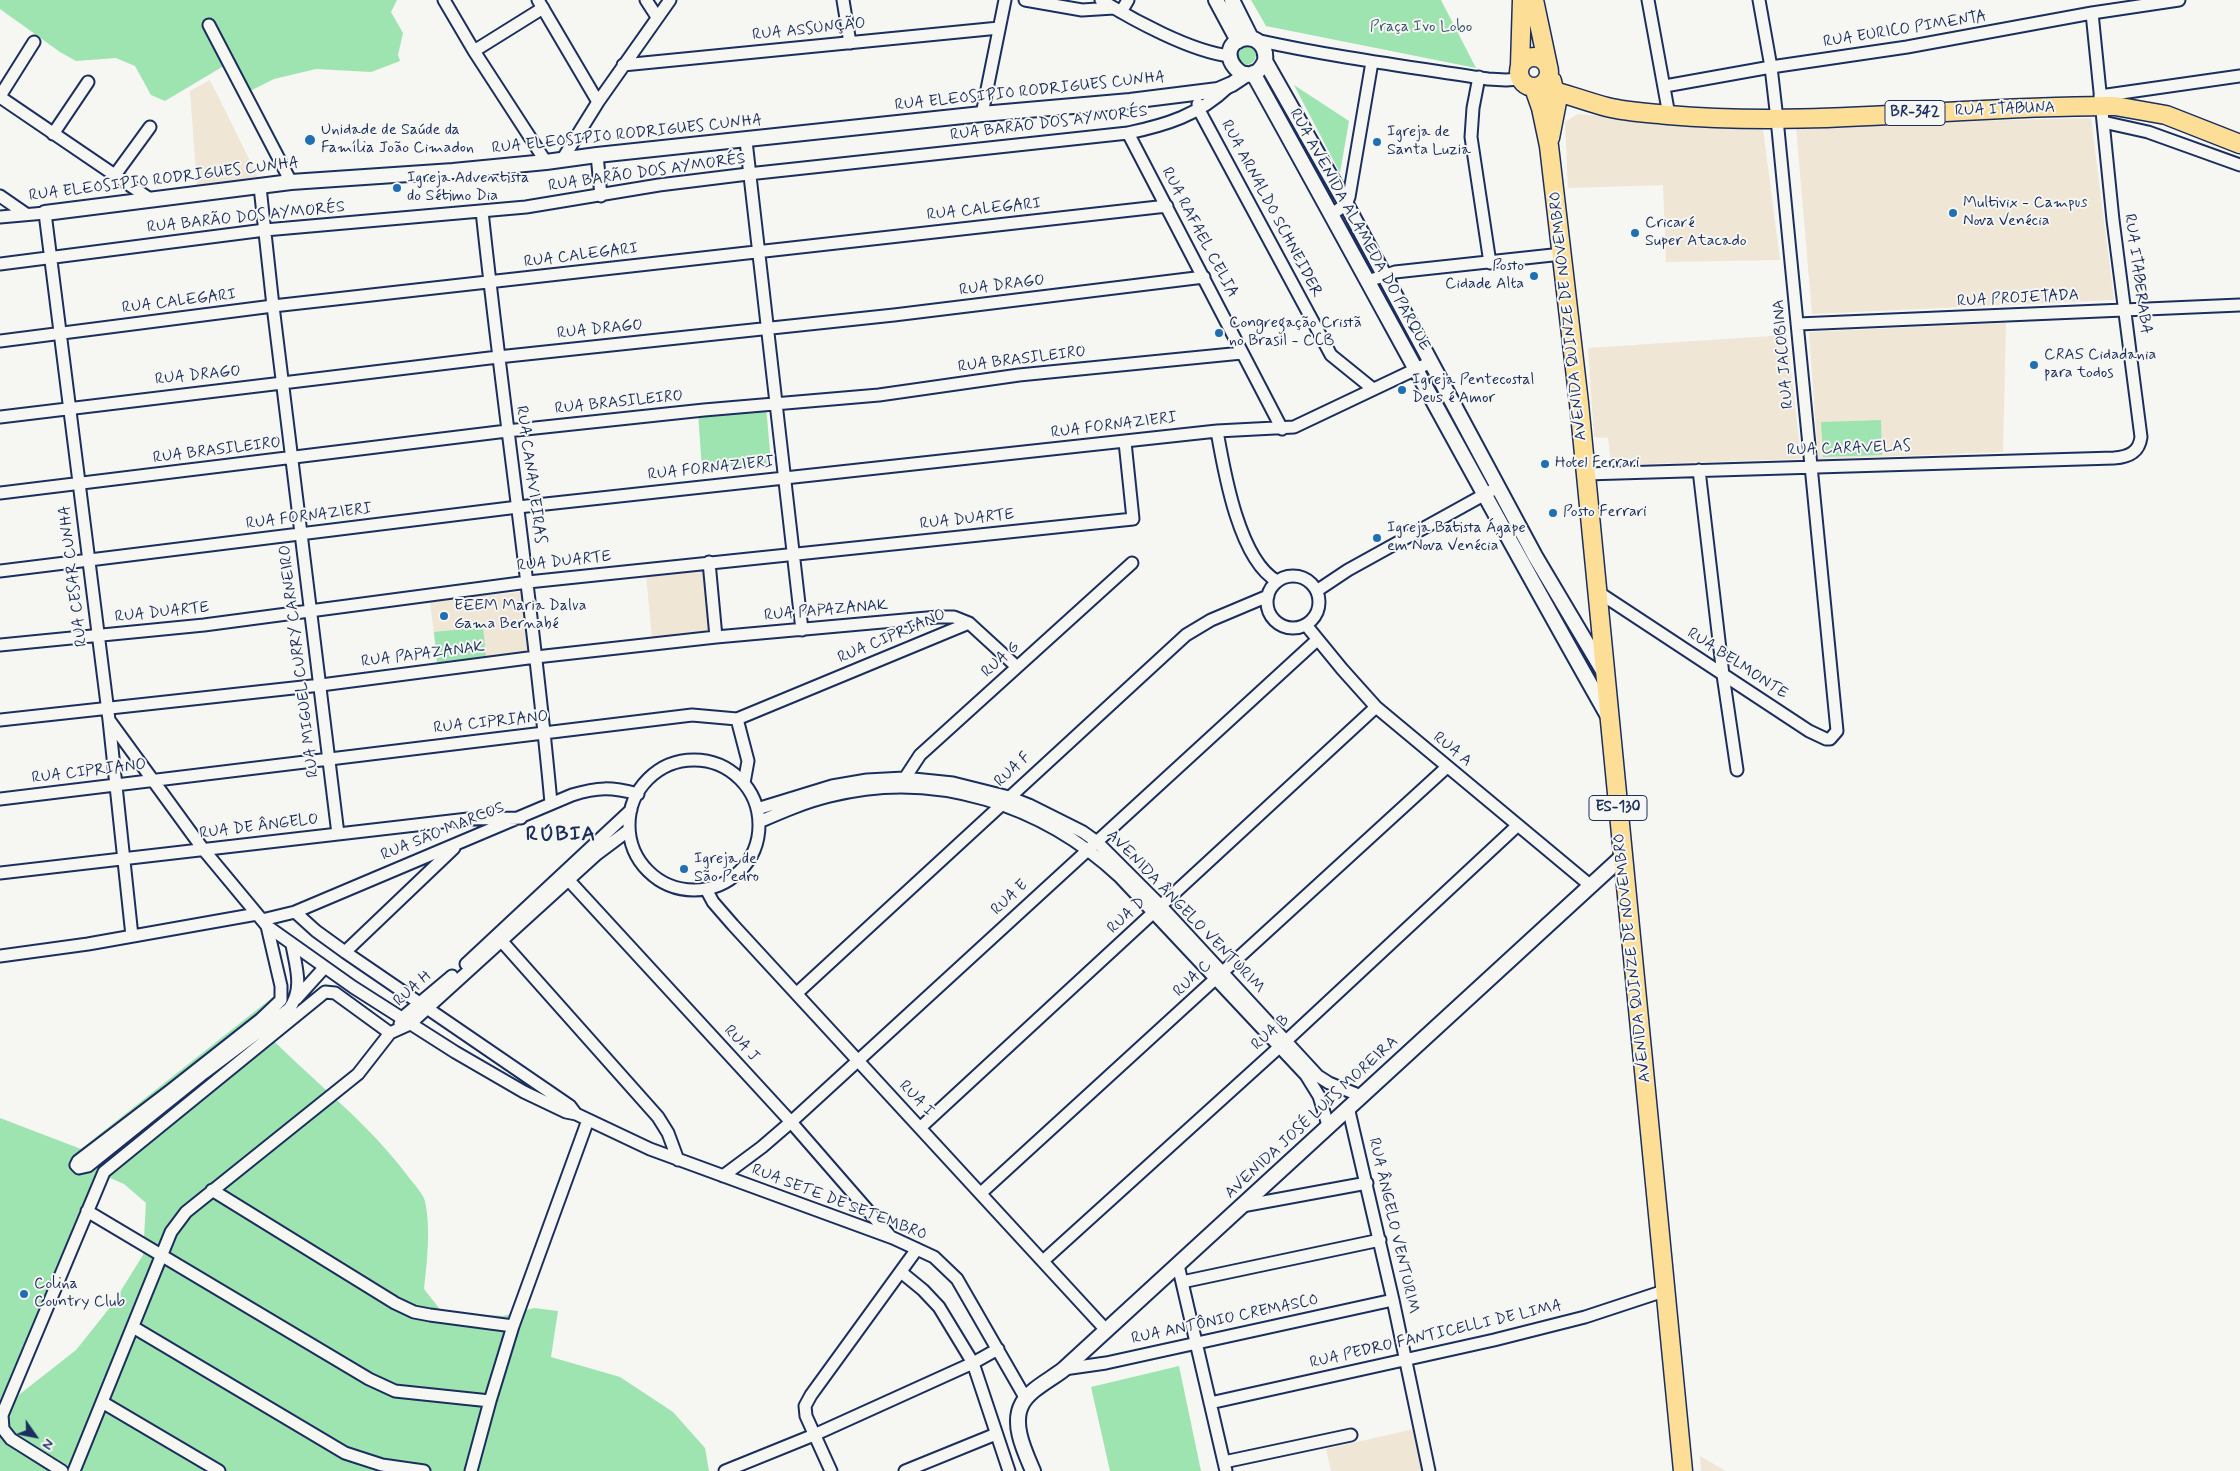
<!DOCTYPE html>
<html>
<head>
<meta charset="utf-8">
<style>
  body { margin:0 }
  #map { position:relative; width:2240px; height:1471px; overflow:hidden; background:#f6f6f2; font-family:Mynerve,sans-serif }
  canvas { display:block }
  .north { position:absolute; left:10px; top:1411px; width:50px; height:50px; -webkit-text-stroke:4px #f6f6f2; paint-order:stroke; rotate:123deg; font-size:14px; font-weight:700; line-height:20px; text-align:center; color:#1b2f5e }
  .north::after { content:''; display:block; margin:auto; width:18px; height:22px; background:#1b2f5e; clip-path:polygon(50% 0,100% 100%,50% 72%,0 100%) }
</style>
</head>
<body>
<div id="map">
<canvas width="2240" height="1471"></canvas>
<div class="north">N</div>
</div>
<script>
const ctx = document.querySelector('canvas').getContext('2d');
ctx.lineJoin = 'round';
function fill(path, color) { ctx.fillStyle = color; ctx.fill(path, 'evenodd'); }
function strokePath(path, color, width, dash) { ctx.strokeStyle = color; ctx.lineWidth = width; ctx.lineCap = dash ? 'butt' : 'round'; ctx.setLineDash(dash || []); ctx.stroke(path); }
function drawText(font, color, halo, rows, align = 'center') {
  ctx.font = font + ' Mynerve,sans-serif'; ctx.lineWidth = 4; ctx.setLineDash([]); ctx.textBaseline = 'middle'; ctx.strokeStyle = halo; ctx.fillStyle = color; for (const [text, x, y, turn = 0] of rows) {
    ctx.save(); ctx.translate(x, y); ctx.rotate((+turn || 0) * Math.PI / 180); ctx.textAlign = isNaN(turn) ? turn : align; if (halo) ctx.strokeText(text, 0, 0); ctx.fillText(text, 0, 0); ctx.restore();
  }
}
const built = new Path2D(`
  M210 80 259 179 197 185 190 91Z
  M1578 114 1763 129 1780 260 1666 262 1663 185 1568 188 1565 122Z
  M2091 118 2114 300 1812 314 1796 126Z
  M2006 323 2003 452 1818 459 1809 332Z
  M1787 335 1801 459 1611 465 1608 438 1594 437 1588 348Z
  M703 566 710 631 652 638 646 574Z
  M521 592 528 652 437 662 430 601Z
  M1414 1429 1423 1471H1331L1326 1449Z
  M1700 1456 1726 1471H1701Z`);
const green = new Path2D(`
  M0 0H397L391 12 403 33 398 55 400 61 371 72 316 69 274 79 248 92 232 61 165 101 151 95 135 66 116 58 76 61 60 52 0 9Z
  M1251 0H1441L1476 68 1266 26Z
  M1236 55a10 10 0 1 1 20 0a10 10 0 1 1-20 0Z
  M1294 85 1349 121 1340 173Z
  M766 406 771 463 702 469 698 412Z
  M1881 420 1882 455 1823 457 1821 422Z
  M483 627 486 657 437 662 434 632Z
  M273 997 282 1020 224 1067 268 1035C315 1083 370 1124 410 1179 415 1185 423 1194 425 1201 431 1229 427 1261 424 1289L442 1312 503 1316 534 1308 558 1311 551 1357 620 1377 673 1412 705 1448 709 1471H0V1118L81 1149ZM96 1172 124 1184 146 1203 143 1255 112 1305 76 1350 20 1394 3 1415Z
  M1179 1366 1201 1471H1110L1091 1387Z`);
const minor = new Path2D(`
  M444 0 474 51 546 162
  M538 0 598 102
  M646 0 657 17
  M843 0 850 43
  M1025 0 1082 10 1114 8
  M1101 0C1133 20 1192 52 1230 56
  M1648 0 1669 115
  M1121 12 1128 0
  M209 25 291 182
  M1256 40C1333 57 1410 67 1488 79L1506 80 1520 79
  M474 51 543 8
  M623 65 999 28
  M1479 77 1473 108 1471 137 1490 263
  M1665 86 1771 67 1907 47 2092 13 2179 0
  M0 96 34 42
  M2100 96 2240 76
  M0 97 150 199
  M1198 104 1199 110 1331 355 1373 389
  M982 114 1005 0
  M2103 122 2148 132 2240 165
  M1128 133 1282 429
  M53 134 88 82
  M746 141 802 630
  M597 155 601 196
  M562 160 598 102 670 0
  M115 175 150 127
  M260 187 273 306 338 834
  M0 196 26 214
  M482 211C503 409 533 605 551 803
  M1331 215 1346 204 1349 197 1372 62
  M0 217 45 213 109 720 132 936
  M0 264 265 230 526 207 659 185 748 174 1128 133C1166 125 1199 115 1228 87
  M1368 281 1395 272 1562 254
  M1798 324 2240 305
  M0 341 273 306 1167 206
  M0 417 498 357 894 315 1204 277
  M1217 431C1224 471 1239 560 1277 581
  M1699 470 1723 675 1737 770
  M1586 474 2114 458C2128 457 2139 453 2141 437L2113 220 2092 13
  M0 493 507 431 704 410 879 395 1019 375 1242 353
  M709 562 716 637
  M0 571 518 507 1217 431 1294 427 1431 362
  M1267 602a26 26 0 1 1 52 0a26 26 0 1 1-52 0Z
  M1318 590 1348 570 1498 487
  M1598 592 1809 731 1826 739H1830L1837 731 1777 119 1771 67 1759 0
  M1306 625 1342 669 1376 707 1591 886
  M0 645 204 625 528 582 1133 519 1125 442
  M737 719 748 761 744 783
  M0 720 321 685 536 657 716 637 938 617H954L969 623 1017 667
  M109 720 203 849 267 926 353 987 455 1052 524 1092 566 1112 576 1114 650 1149 893 1238 934 1257 957 1279 1026 1399
  M629 825a65 65 0 1 1 130 0a65 65 0 1 1-130 0Z
  M901 784 920 755 1132 563
  M0 799 692 715 737 719 969 623
  M757 809 832 786 867 780 904 778 953 783 1009 797 1029 805 1083 832 1097 842 1161 906 1318 1076 1329 1083 1361 1096
  M759 822C782 812 805 802 830 796 935 769 1043 805 1120 877L1306 1075 1319 1096 1328 1125
  M0 873 468 819 521 818
  M563 874 791 1122 891 1237
  M706 889 713 902 733 925 1106 1330
  M295 912 316 931 345 952 554 1095 570 1106 576 1114
  M262 920 295 912 572 795C598 787 611 787 638 794
  M267 926 281 986V1000L261 1019 171 1090 78 1161 76 1165 79 1168 88 1166 204 1073 289 1009C304 989 296 967 292 945
  M498 937 658 1117 668 1133 678 1160
  M345 952 454 848
  M0 956 88 944 257 914
  M466 964 631 810
  M797 993 1186 635 1211 620 1268 596
  M296 999 324 968
  M400 1024 402 1018 452 976
  M1348 1107 1393 1300 1429 1471
  M921 1127 1376 707
  M723 1176 762 1147 791 1122 1317 640
  M212 1190 395 1303 414 1312 430 1315 513 1326
  M981 1193 1447 767
  M1242 1206 1367 1183
  M87 1211 369 1379 395 1391 490 1401
  M1043 1261 1286 1041 1518 825
  M1178 1265 1226 1471
  M901 1272 923 1290 939 1307 973 1363 1009 1471
  M1182 1282 1380 1240
  M133 1327 345 1453 382 1465 424 1471
  M1064 1369 1106 1363 1393 1300
  M102 1402 219 1471
  M1210 1403 1494 1340 1585 1317 1667 1290
  M1224 1462 1351 1435
  M62 1471 11 1439 3 1429 2 1415 104 1172 325 992 335 993 390 1033
  M74 1471 171 1232 186 1212 358 1074 390 1033 410 1024 597 854 629 830
  M471 1471 490 1401 513 1326 588 1120
  M725 1471 814 1435 973 1363 998 1349
  M831 1471 806 1416 805 1406 811 1395 917 1249
  M905 1471 996 1434`);
const tertiary = new Path2D(`
  M1216 0 1238 41
  M1232 0 1251 38
  M1265 61C1248 98 1210 49 1242 39 1257 35 1267 47 1265 61L1346 204 1535 556 1605 674
  M1253 73C1372 287 1487 503 1608 716
  M45 213 291 182 453 171 546 162 597 155 982 114 1130 101 1218 90 1232 84 1247 74
  M1033 1471C1025 1452 1011 1424 1022 1404 1030 1389 1052 1379 1064 1369L1623 856`);
const primary = new Path2D(`
  M1534 0 1548 66
  M1519 72a15 15 0 1 1 30 0a15 15 0 1 1-30 0Z
  M1520 66 1522 0
  M1538 87C1562 92 1584 101 1607 107 1627 112 1648 113 1668 115 1816 128 1966 105 2115 106L2166 115 2240 144
  M1534 88 1541 108 1549 146 1579 403 1683 1471
  M1550 138 1557 102 1552 81`);
const markers = [
  [310,140,6,"#1f6fb2"],
  [1377,142,5,"#1f6fb2"],
  [397,188,5,"#1f6fb2"],
  [1953,213,5,"#1f6fb2"],
  [1635,233,5,"#1f6fb2"],
  [1534,276,5,"#1f6fb2"],
  [1219,333,5,"#1f6fb2"],
  [2034,365,5,"#1f6fb2"],
  [1402,390,5,"#1f6fb2"],
  [1545,464,5,"#1f6fb2"],
  [1553,513,5,"#1f6fb2"],
  [1377,538,5,"#1f6fb2"],
  [444,616,5,"#1f6fb2"],
  [684,869,5,"#1f6fb2"],
  [24,1294,5,"#1f6fb2"]
];
const shields = [
  [1915,113,60],
  [1618,808,58]
];
const shieldNames = [
  ["BR-342",1915,113],
  ["ES-130",1618,808]
];
const parkNames = [
  ["Praça Ivo Lobo",1421,28]
];
const streetNames = [
  ["RUA ASSUNÇÃO",809,30,-6],
  ["RUA EURICO PIMENTA",1905,30,-9],
  ["RUA ELEOSIPIO RODRIGUES CUNHA",1030,92,-6],
  ["RUA ITABUNA",2005,110,-2],
  ["RUA BARÃO DOS AYMORÉS",1049,124,-7],
  ["RUA ELEOSIPIO RODRIGUES CUNHA",627,135,-6],
  ["RUA BARÃO DOS AYMORÉS",647,173,-8],
  ["RUA ELEOSIPIO RODRIGUES CUNHA",164,180,-7],
  ["RUA ARNALDO SCHNEIDER",1271,209,62],
  ["RUA CALEGARI",984,210,-6],
  ["RUA BARÃO DOS AYMORÉS",246,218,-6],
  ["RUA AVENIDA ALAMEDA DO PARQUE",1359,230,61],
  ["RUA RAFAEL CELIA",1199,233,62],
  ["RUA CALEGARI",581,256,-7],
  ["RUA ITABERABA",2137,274,82],
  ["RUA DRAGO",1002,286,-7],
  ["RUA PROJETADA",2018,299,-3],
  ["RUA CALEGARI",179,302,-7],
  ["AVENIDA QUINZE DE NOVEMBRO",1569,316,-96],
  ["RUA DRAGO",600,330,-6],
  ["RUA JACOBINA",1784,354,-95],
  ["RUA BRASILEIRO",1022,360,-7],
  ["RUA DRAGO",198,376,-6],
  ["RUA BRASILEIRO",619,403,-6],
  ["RUA FORNAZIERI",1114,426,-7],
  ["RUA CARAVELAS",1849,449,-2],
  ["RUA BRASILEIRO",217,451,-7],
  ["RUA FORNAZIERI",711,469,-6],
  ["RUA CANAVIEIRAS",530,475,82],
  ["RUA FORNAZIERI",309,517,-7],
  ["RUA DUARTE",967,520,-6],
  ["RUA DUARTE",564,562,-6],
  ["RUA CESAR CUNHA",74,576,-97],
  ["RUA PAPAZANAK",826,611,-5],
  ["RUA DUARTE",162,613,-6],
  ["RUA CIPRIANO",892,637,-23],
  ["RUA PAPAZANAK",423,655,-7],
  ["RUA G",1001,660,-42],
  ["RUA MIGUEL CURRY CARNEIRO",300,661,-97],
  ["RUA BELMONTE",1737,664,33],
  ["RUA CIPRIANO",491,723,-6],
  ["RUA A",1452,750,39],
  ["RUA F",1013,770,-43],
  ["RUA CIPRIANO",89,772,-7],
  ["RUA DE ÂNGELO",259,827,-7],
  ["RUA SÃO MARCOS",443,832,-22],
  ["RUA E",1010,898,-43],
  ["AVENIDA ÂNGELO VENTURIM",1185,912,46],
  ["RUA D",1127,916,-43],
  ["AVENIDA QUINZE DE NOVEMBRO",1633,958,-96],
  ["RUA C",1193,979,-43],
  ["RUA H",413,989,-42],
  ["RUA B",1271,1033,-42],
  ["RUA J",741,1044,47],
  ["RUA I",916,1099,46],
  ["AVENIDA JOSÉ LUIS MOREIRA",1312,1118,-43],
  ["RUA SETE DE SETEMBRO",839,1203,21],
  ["RUA ÂNGELO VENTURIM",1393,1226,77],
  ["RUA ANTÔNIO CREMASCO",1225,1320,-12],
  ["RUA PEDRO FANTICELLI DE LIMA",1436,1335,-13]
];
const poiNames = [
  ["Unidade de Saúde da",321,131],
  ["Família João Cimadon",321,149],
  ["Igreja de",1387,133],
  ["Santa Luzia",1387,151],
  ["Igreja Adventista",407,179],
  ["do Sétimo Dia",407,197],
  ["Multivix - Campus",1963,204],
  ["Nova Venécia",1963,222],
  ["Cricaré",1645,224],
  ["Super Atacado",1645,242],
  ["Posto",1524,267,"right"],
  ["Cidade Alta",1524,285,"right"],
  ["Congregação Cristã",1229,324],
  ["no Brasil - CCB",1229,342],
  ["CRAS Cidadania",2044,356],
  ["para todos",2044,374],
  ["Igreja Pentecostal",1412,381],
  ["Deus é Amor",1412,399],
  ["Hotel Ferrari",1555,464],
  ["Posto Ferrari",1563,513],
  ["Igreja Batista Ágape",1387,529],
  ["em Nova Venécia",1387,547],
  ["EEEM Maria Dalva",454,607],
  ["Gama Bernabé",454,625],
  ["Igreja de",694,860],
  ["São Pedro",694,878],
  ["Colina",34,1285],
  ["Country Club",34,1303]
];
const districtNames = [
  ["RÚBIA",561,836]
];
fill(built, '#efe6d6');
fill(green, '#9ee4b0');
strokePath(minor, '#1b2f5e', 15);
strokePath(tertiary, '#1b2f5e', 18);
strokePath(primary, '#1b2f5e', 21);
strokePath(minor, '#f6f6f2', 11);
strokePath(tertiary, '#f6f6f2', 14);
strokePath(primary, '#fcde96', 18);
for (const [x, y, r, color] of markers) { const dot = new Path2D(); dot.arc(x, y, r, 0, 2 * Math.PI); ctx.fillStyle = color; ctx.fill(dot); strokePath(dot, '#f6f6f2', 2); }
for (const [x, y, w] of shields) { const box = new Path2D(); box.roundRect(x - w / 2, y - 12.5, w, 25, 4); ctx.fillStyle = '#f6f6f2'; ctx.fill(box); strokePath(box, '#1b2f5e', 1); }
drawText('bold 15px', '#1b2f5e', null, shieldNames);
drawText('16px', '#3c5c72', '#f6f6f2', parkNames);
drawText('16px', '#1b2f5e', '#f6f6f2', streetNames);
drawText('16px', '#1b2f5e', '#f6f6f2', poiNames, 'left');
ctx.letterSpacing = '1px';
drawText('bold 21px', '#1b2f5e', '#f6f6f2', districtNames);
ctx.letterSpacing = '0px';
</script>
</body>
</html>
